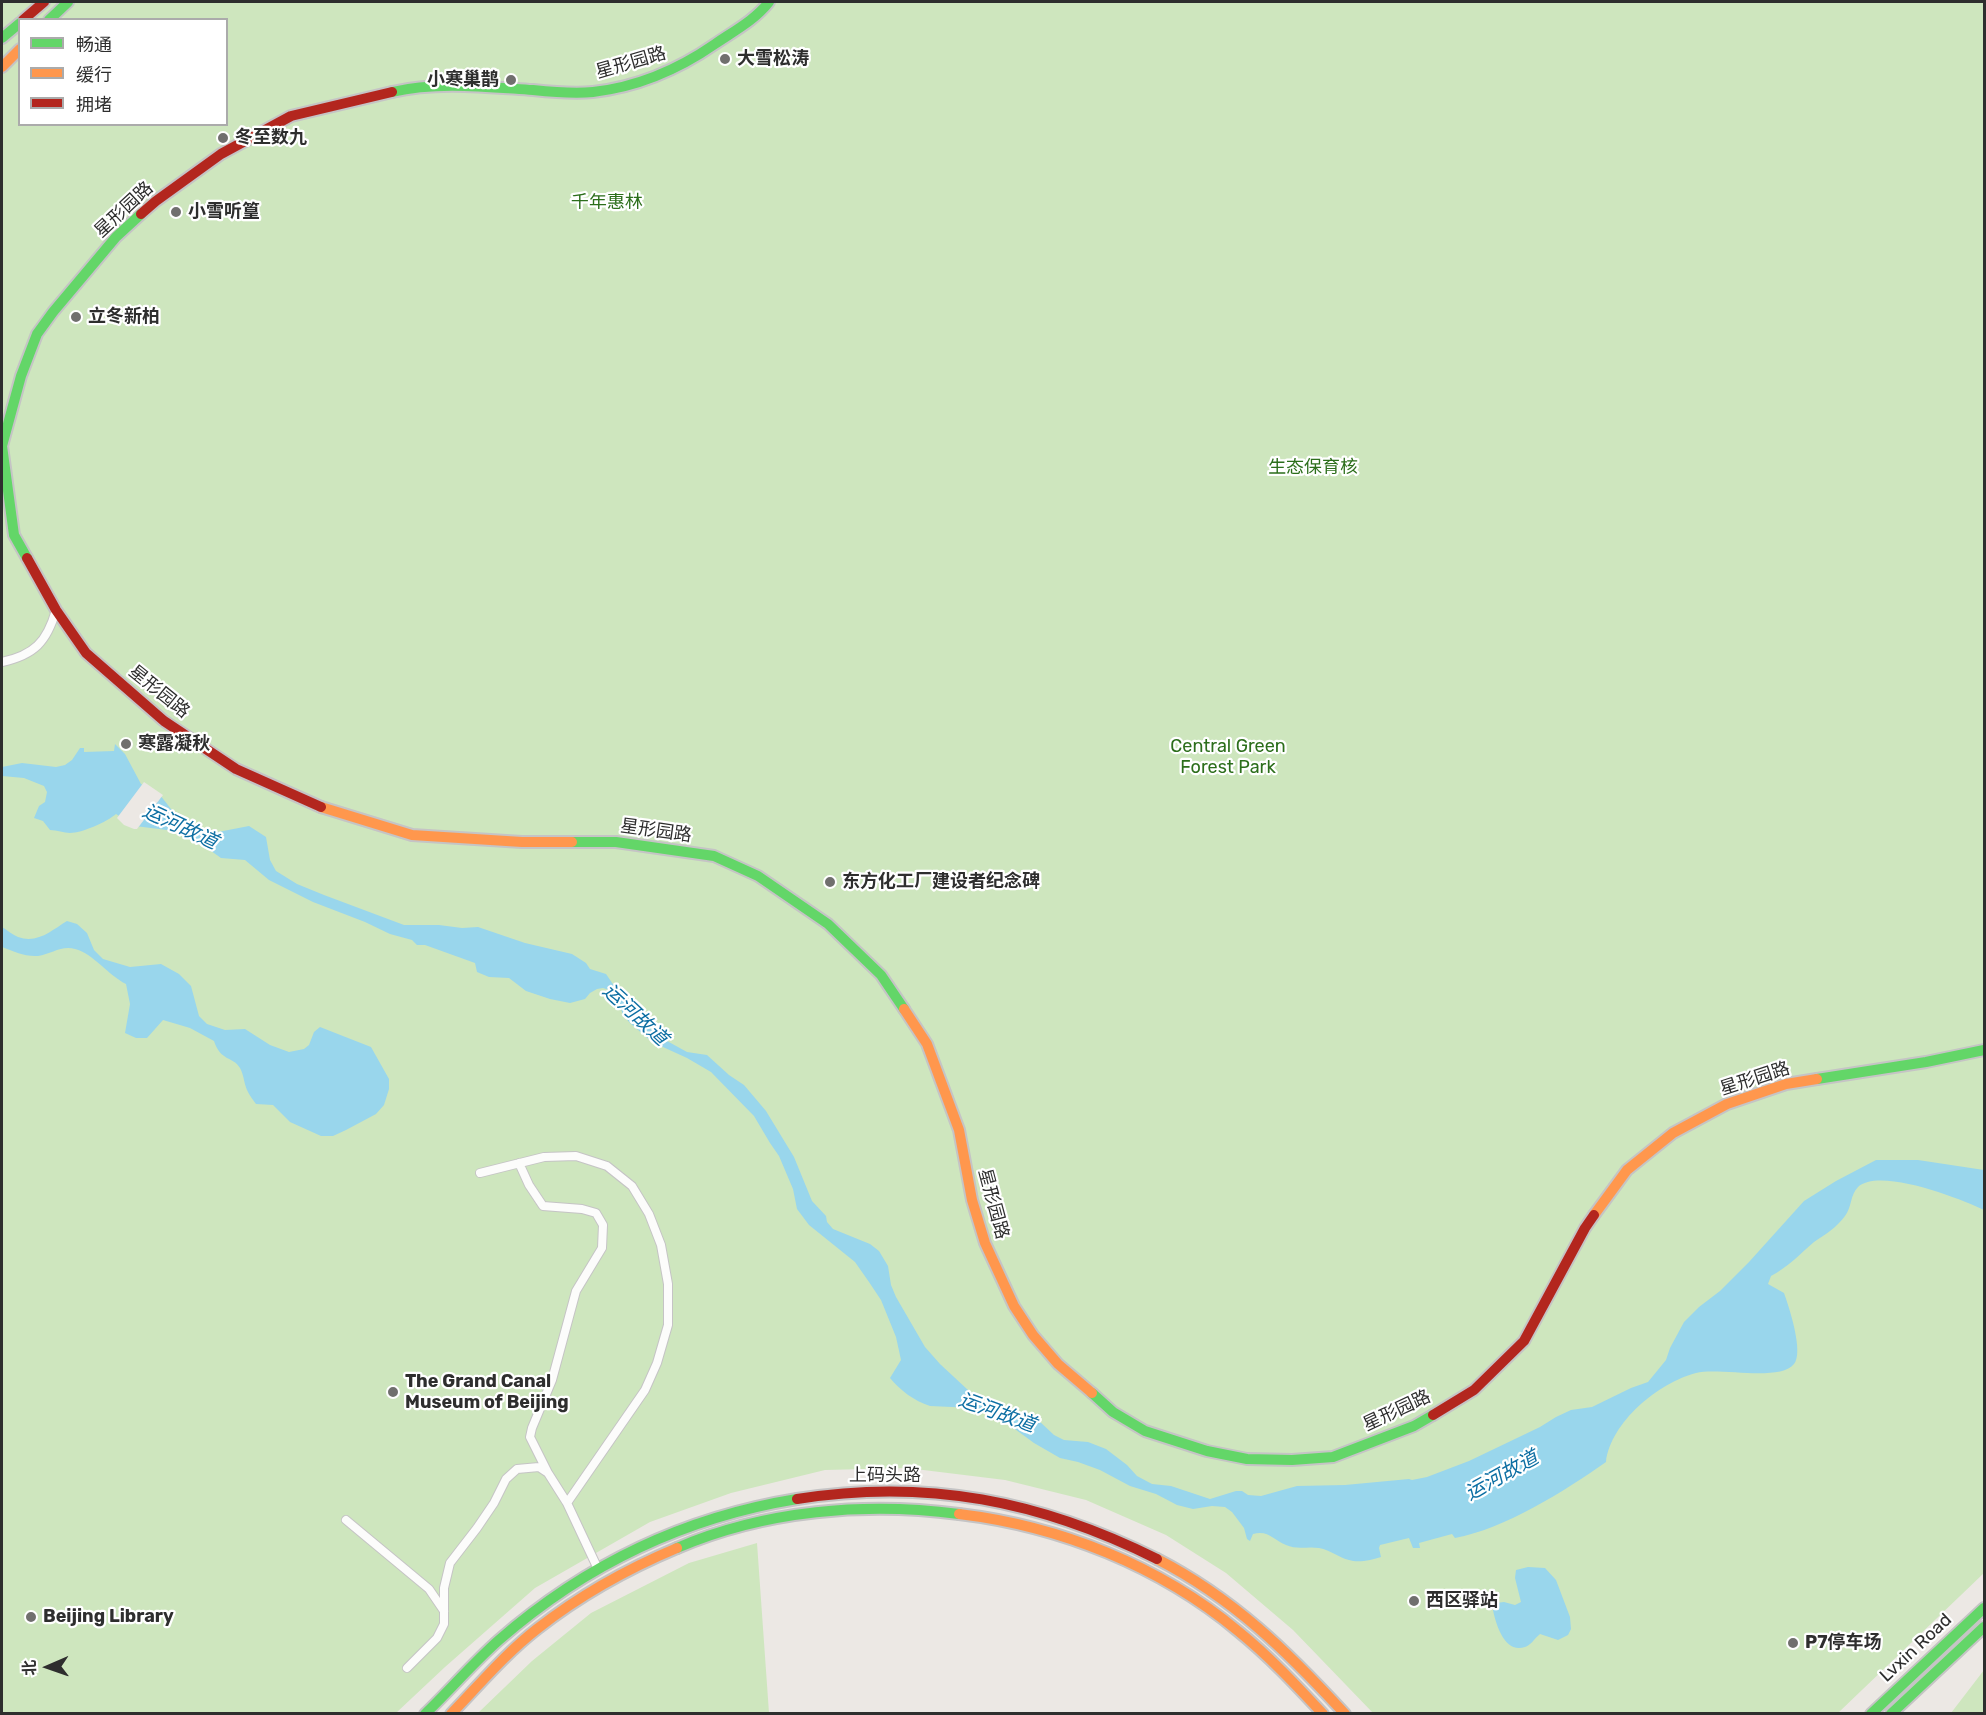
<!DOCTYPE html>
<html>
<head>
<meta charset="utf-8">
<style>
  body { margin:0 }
  #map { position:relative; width:1986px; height:1715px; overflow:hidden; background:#ece8e4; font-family:Rubik,"Noto Sans SC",sans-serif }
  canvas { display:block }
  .frame { position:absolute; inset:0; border:3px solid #2e2e2e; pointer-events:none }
  .legend { position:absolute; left:18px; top:18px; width:210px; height:108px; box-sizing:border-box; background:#fff; border:2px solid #ababab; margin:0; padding:8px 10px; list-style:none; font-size:18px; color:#2e2e2e }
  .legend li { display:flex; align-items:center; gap:12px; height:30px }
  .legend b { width:30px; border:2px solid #ababab }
  .north { position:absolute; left:18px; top:1637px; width:60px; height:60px; -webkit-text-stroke:4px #fff; paint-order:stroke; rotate:268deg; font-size:16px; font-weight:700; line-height:24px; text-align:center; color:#2e2e2e }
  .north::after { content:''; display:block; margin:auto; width:21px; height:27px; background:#2e2e2e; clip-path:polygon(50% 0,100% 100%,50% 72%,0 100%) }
</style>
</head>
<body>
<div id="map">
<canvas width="1986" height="1715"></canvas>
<div class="frame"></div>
<ul class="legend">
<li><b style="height:8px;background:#63d668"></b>畅通</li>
<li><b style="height:8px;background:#ff974d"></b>缓行</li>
<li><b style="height:8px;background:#b3261e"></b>拥堵</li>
</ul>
<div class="north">北</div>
</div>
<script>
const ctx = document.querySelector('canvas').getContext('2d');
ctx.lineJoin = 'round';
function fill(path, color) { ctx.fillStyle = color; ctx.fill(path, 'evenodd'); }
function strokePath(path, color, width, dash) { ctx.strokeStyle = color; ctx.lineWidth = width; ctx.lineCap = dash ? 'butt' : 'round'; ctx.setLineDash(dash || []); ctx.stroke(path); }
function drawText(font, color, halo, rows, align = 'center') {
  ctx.font = font + ' Rubik,"Noto Sans SC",sans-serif'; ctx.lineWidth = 4.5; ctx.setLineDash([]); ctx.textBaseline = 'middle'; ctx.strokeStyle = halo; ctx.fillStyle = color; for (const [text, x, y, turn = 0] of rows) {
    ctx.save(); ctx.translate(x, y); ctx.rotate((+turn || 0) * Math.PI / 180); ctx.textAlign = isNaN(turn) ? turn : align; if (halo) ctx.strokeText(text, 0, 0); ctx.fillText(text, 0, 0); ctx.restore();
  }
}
const green = new Path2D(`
  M2 2H1984V1573L1838 1713H1373L1293 1630 1226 1573 1166 1535 1086 1500 1005 1480 907 1468 825 1470 731 1493 650 1522 535 1588 445 1667 396 1713 2 1714ZM20 20H226V124H20Z
  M757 1543 769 1713H478L532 1661 591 1613 689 1563Z
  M1984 1670V1713H1951Z`);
const water = new Path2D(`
  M115 744 125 754 141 784 160 795 171 809 188 821 204 829 218 832 249 826 266 837 270 860 276 871 297 884 324 895 404 925H439L462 928 478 927 525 943 572 954 586 963 590 969 606 974 630 1009 658 1036 687 1052 707 1055 729 1075 744 1085 766 1111 794 1157 812 1201 826 1216 827 1222 833 1229 870 1244 879 1251 888 1266 891 1285 896 1297 925 1347 940 1364 968 1390 1001 1412 1026 1415 1038 1420 1054 1435 1064 1440 1088 1442 1106 1449 1127 1465 1137 1476 1152 1484 1171 1486 1210 1499 1236 1491H1242L1248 1495 1261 1496 1297 1486 1345 1485 1409 1479 1412 1480 1427 1477 1469 1461 1540 1427 1556 1417 1571 1410 1592 1407 1631 1388 1648 1382 1666 1360 1670 1348 1684 1322 1699 1307 1720 1291 1749 1262 1804 1201 1836 1181 1876 1160H1918L1984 1170V1210C1961 1199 1880 1167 1858 1187 1850 1195 1852 1207 1845 1216 1836 1228 1826 1234 1814 1242 1800 1254 1788 1267 1771 1276L1768 1284 1784 1293C1789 1307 1804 1352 1794 1364 1780 1382 1719 1367 1696 1373 1658 1383 1611 1422 1606 1462 1565 1491 1504 1529 1455 1538L1452 1534 1419 1543 1420 1548H1413L1409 1538 1380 1545 1379 1548 1381 1557C1372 1560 1358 1563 1349 1560 1339 1558 1331 1550 1319 1548 1308 1546 1297 1550 1286 1545 1273 1540 1269 1530 1253 1534L1250 1541 1247 1539 1244 1528 1232 1512 1225 1507 1212 1506 1193 1509 1177 1505 1156 1494 1130 1486 1100 1470 1078 1462 1060 1458 1034 1443 1004 1421 985 1412 974 1408 930 1406C914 1401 900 1390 890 1378L901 1360 896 1337 881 1300 869 1282 855 1262 809 1225 797 1209 793 1189 779 1156 770 1143 754 1116 711 1072 687 1058 652 1042 630 1023 623 1015 618 1000 609 990 603 988 597 989 590 993 585 999 570 1003 550 999 526 991 509 978 489 977 477 972 475 963 425 945H417L412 940 390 934 365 922 313 902 269 880 245 860 221 858 193 838 167 830 135 826 116 814C107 822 82 833 70 833 64 833 57 830 50 830L43 821 34 818 39 806 45 802 47 792 44 786 24 778 2 776V767L22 763 56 767 65 765 72 760 80 748H84V752L114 751Z
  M67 921 77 924 87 933 94 950 103 959 130 967 161 964 179 974 191 986 199 1016 207 1024 225 1030 245 1029 270 1045 289 1052 304 1049 309 1045 314 1032 320 1027 371 1047 389 1079V1089L384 1105 376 1114 346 1130 333 1136H321L290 1122 273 1105 256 1104C253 1100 250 1096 248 1092 244 1085 244 1075 240 1068 233 1056 221 1062 214 1041L190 1028 163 1020 147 1038H136L125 1033 130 1004 126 984C108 975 94 954 75 949 62 945 51 954 38 956 25 957 13 951 2 947V927C7 930 13 935 18 937 38 944 52 930 67 921Z
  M1528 1567 1545 1568 1556 1580 1570 1617 1571 1629 1568 1635 1558 1640 1540 1634C1535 1638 1530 1646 1525 1647 1505 1654 1496 1625 1493 1610L1496 1603 1504 1602 1515 1605 1521 1602 1515 1578 1516 1570Z`);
const pier = new Path2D(`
  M144 782 163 795 137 829H134L124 825 117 818Z`);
const street = new Path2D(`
  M2 662C34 655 47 642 56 610
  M519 1163 529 1185 543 1206 582 1209 596 1213 603 1225 602 1248 576 1291 552 1380 532 1428 530 1437 548 1473
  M480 1173 544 1157 576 1156 607 1166 632 1186 649 1214 661 1245 668 1284V1325L657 1363 645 1390 567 1503 598 1569
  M346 1520 429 1589 444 1611
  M407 1668 437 1638 444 1624V1588L450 1563 477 1528 494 1503 506 1479 517 1469 539 1467 548 1473 567 1503`);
const fast = new Path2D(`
  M49 20 68 2
  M2 38 20 23
  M392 92C437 81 487 87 533 90 552 92 573 94 593 92 637 87 679 69 715 44 734 31 755 20 769 2
  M27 558 14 535 2 446 21 376 37 334 53 312 116 237 141 214
  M572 842H616L714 856 758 876 828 924 881 975 904 1009
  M1817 1079 1926 1062 1984 1050
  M1092 1393 1113 1412 1145 1431 1207 1451 1247 1459 1292 1460 1333 1457 1414 1426 1433 1415
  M677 1548C765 1510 866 1502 959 1514
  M425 1714C450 1690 473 1663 499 1640 585 1565 686 1517 797 1499
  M1871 1714 1984 1608
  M1891 1714 1984 1627`);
const slow = new Path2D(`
  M2 67 20 49
  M321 807 412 835 522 842H572
  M904 1009 927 1044 959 1130 972 1200 985 1243 1014 1306 1033 1335 1058 1364 1092 1393
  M1594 1215 1627 1170 1673 1133 1727 1104 1786 1084 1817 1079
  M959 1514C1060 1526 1160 1566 1238 1631 1269 1656 1296 1685 1323 1714
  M1157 1559C1233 1598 1288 1652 1345 1714
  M451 1714C479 1685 505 1654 537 1629 579 1596 627 1569 677 1548`);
const jam = new Path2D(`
  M23 20 44 2
  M141 214 156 201 221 154 291 116 392 92
  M27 558 56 610 86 653 164 721 236 769 321 807
  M1433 1415 1474 1390 1524 1341 1585 1228 1594 1215
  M797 1499C926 1478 1041 1501 1157 1559`);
const markers = [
  [725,59,6,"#706f6e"],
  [511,80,6,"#706f6e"],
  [223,138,6,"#706f6e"],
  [176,212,6,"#706f6e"],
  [76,317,6,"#706f6e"],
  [126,744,6,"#706f6e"],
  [830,882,6,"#706f6e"],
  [393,1392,6,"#706f6e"],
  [1414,1601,6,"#706f6e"],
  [31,1617,6,"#706f6e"],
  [1793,1643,6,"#706f6e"]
];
const poiNames = [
  ["大雪松涛",737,59],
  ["小寒巢鹊",499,80,"right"],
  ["冬至数九",235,138],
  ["小雪听篁",188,212],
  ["立冬新柏",88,317],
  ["寒露凝秋",138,744],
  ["东方化工厂建设者纪念碑",842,882],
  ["The Grand Canal",405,1382],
  ["Museum of Beijing",405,1403],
  ["西区驿站",1426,1601],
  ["Beijing Library",43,1617],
  ["P7停车场",1805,1643]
];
const streetNames = [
  ["星形园路",631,63,-16],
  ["星形园路",124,210,-43],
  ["星形园路",159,692,39],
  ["星形园路",656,831,8],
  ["星形园路",1755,1079,-18],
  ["星形园路",993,1204,75],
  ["星形园路",1397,1411,-25],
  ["上码头路",885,1476],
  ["Lvxin Road",1916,1648,-43]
];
const parkNames = [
  ["千年惠林",607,203],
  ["生态保育核",1313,468],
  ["Central Green",1228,747],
  ["Forest Park",1228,768]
];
const waterNames = [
  ["运河故道",180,827,25],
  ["运河故道",635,1015,43],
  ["运河故道",997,1413,20],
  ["运河故道",1502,1476,-29]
];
fill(green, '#cee6be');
fill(water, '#99d6ec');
fill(pier, '#ece8e4');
strokePath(street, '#c5c4c5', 10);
strokePath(fast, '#c5c4c5', 14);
strokePath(slow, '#c5c4c5', 14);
strokePath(jam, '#c5c4c5', 14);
strokePath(street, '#fcfcfb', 8);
strokePath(fast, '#63d668', 10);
strokePath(slow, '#ff974d', 10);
strokePath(jam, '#b3261e', 10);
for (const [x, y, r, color] of markers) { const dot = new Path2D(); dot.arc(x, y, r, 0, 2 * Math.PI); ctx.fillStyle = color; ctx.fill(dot); strokePath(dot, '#fff', 2); }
drawText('bold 18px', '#2e2e2e', '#fff', poiNames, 'left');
drawText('18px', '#2e2e2e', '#fff', streetNames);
drawText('18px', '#2c6e1b', '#fff', parkNames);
drawText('italic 20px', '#0d6fa3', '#fff', waterNames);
</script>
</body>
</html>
